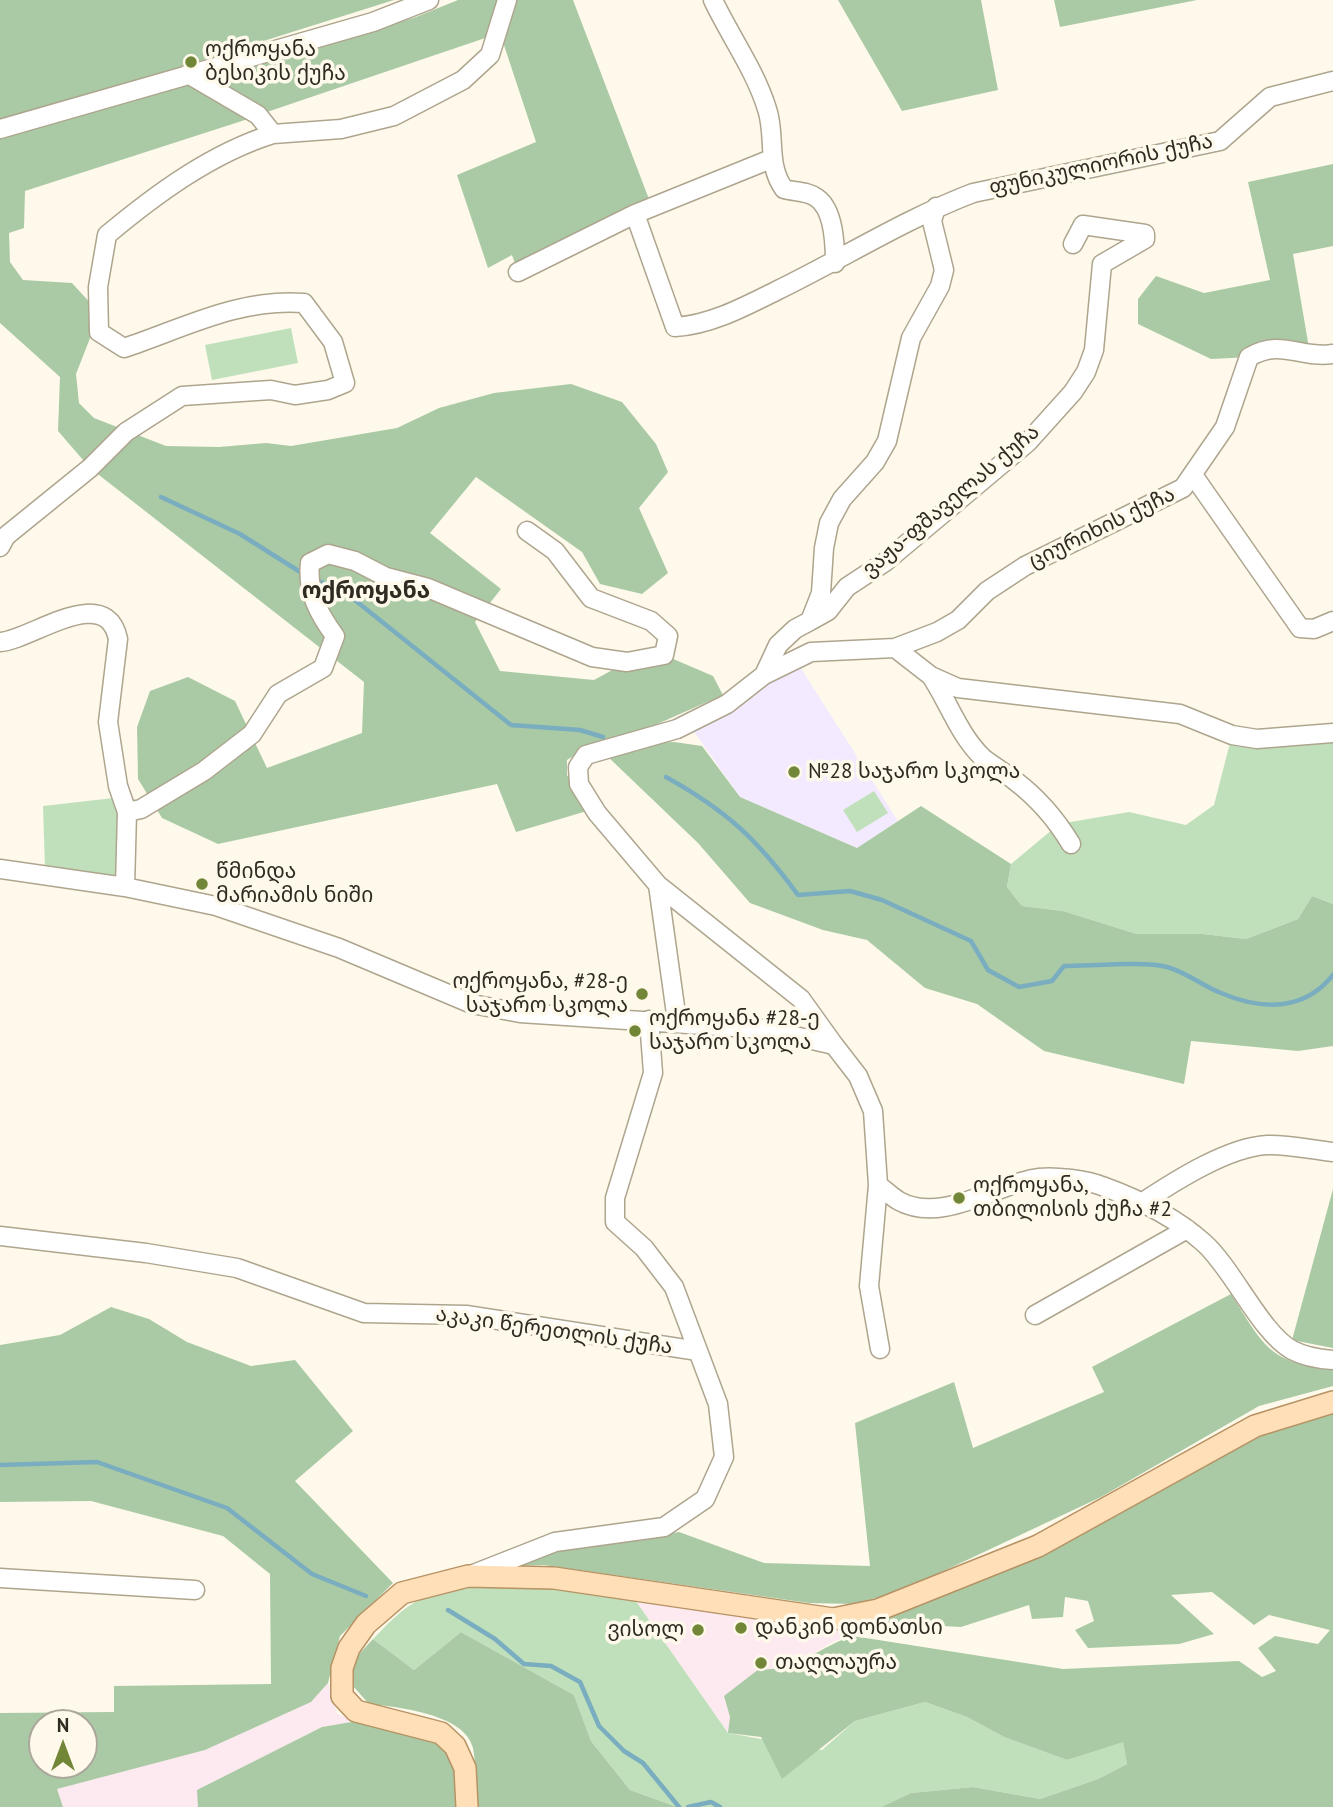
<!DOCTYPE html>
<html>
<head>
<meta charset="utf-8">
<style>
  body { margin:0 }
  #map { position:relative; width:1333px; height:1807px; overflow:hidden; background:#fef9ea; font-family:"PT Sans",sans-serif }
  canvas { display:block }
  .north { position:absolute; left:28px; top:1709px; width:70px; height:70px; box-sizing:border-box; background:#fef9ea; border:2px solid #aba79a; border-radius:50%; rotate:0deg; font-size:19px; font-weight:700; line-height:28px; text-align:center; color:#2f2b22 }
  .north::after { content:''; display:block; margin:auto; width:24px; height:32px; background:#718637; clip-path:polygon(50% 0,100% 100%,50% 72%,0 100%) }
</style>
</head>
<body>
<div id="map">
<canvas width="1333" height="1807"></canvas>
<div class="north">N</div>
</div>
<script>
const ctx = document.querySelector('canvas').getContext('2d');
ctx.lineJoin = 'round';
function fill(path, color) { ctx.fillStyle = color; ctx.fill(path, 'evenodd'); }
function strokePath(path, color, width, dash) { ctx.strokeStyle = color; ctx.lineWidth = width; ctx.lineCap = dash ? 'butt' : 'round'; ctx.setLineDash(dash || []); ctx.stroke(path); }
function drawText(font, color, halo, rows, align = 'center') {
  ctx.font = font + ' "PT Sans","Noto Sans Georgian",sans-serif'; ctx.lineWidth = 7; ctx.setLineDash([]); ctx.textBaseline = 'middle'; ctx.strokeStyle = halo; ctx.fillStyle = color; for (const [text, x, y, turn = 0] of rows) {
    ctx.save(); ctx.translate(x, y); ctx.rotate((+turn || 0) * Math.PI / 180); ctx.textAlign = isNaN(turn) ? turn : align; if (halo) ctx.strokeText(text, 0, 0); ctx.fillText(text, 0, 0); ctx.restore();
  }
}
const commercial = new Path2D(`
  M633 1597 881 1615 886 1623 832 1642 805 1659 724 1696 730 1717 728 1733Z
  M328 1683 337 1714 357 1721 322 1727 198 1790V1807H63L56 1789 205 1750 311 1702Z`);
const education = new Path2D(`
  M797 662 898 821 857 848 740 797 692 729 764 686Z`);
const green = new Path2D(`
  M291 328 298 363 212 380 205 345Z
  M1333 733V904L1312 896 1298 919 1246 939 1203 934H1137L1063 911 1022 906 1007 887 1011 864 1059 824 1129 812 1186 825 1214 805 1232 735Z
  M874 791 888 813 857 832 843 810Z
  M114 798 122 813 118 877 45 869 43 806Z
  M548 1583 633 1597 728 1733 822 1750 855 1721 925 1702 967 1717 1004 1737 1067 1760 1123 1741 1127 1764 1098 1779 1040 1799 973 1787 911 1793 881 1807H677L630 1790 591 1741 574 1695 461 1632 414 1670 373 1639C386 1626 399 1611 414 1603 453 1581 505 1583 548 1583Z`);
const forest = new Path2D(`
  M0 0H394L184 66 0 119Z
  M458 0H573L652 207 518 272 512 255 488 268 457 175 536 142 500 33 267 112 211 79 416 17Z
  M838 0H981L998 90 902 111Z
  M1054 0H1197L1060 27Z
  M193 83 248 119 25 191 24 228 9 233 10 262 23 280 72 283 94 307 96 323 76 374 79 403 94 418 166 446 219 447 266 443 291 446 397 428 439 408 494 393 571 384 622 402 656 444 668 472 639 508 668 573 642 594 600 584 582 552 476 477 430 533 501 589 475 622 500 671 594 680 627 662 664 655 713 676 723 695 655 725 588 747 567 760V775L587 811 516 832 497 784 218 844 162 818 138 779 137 727 150 691 188 677 235 701 267 768 362 733 364 682 90 468 58 431 60 377 0 323V137Z
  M1333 164V246L1293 254 1310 354 1211 359 1138 324V299L1156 276 1204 293 1270 280 1248 182Z
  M674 742 702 746 740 797 857 848 921 806 1011 864 1007 887 1022 906 1063 911 1137 934H1203L1246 939 1298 919 1312 896 1333 904V1046L1298 1051 1191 1041 1184 1084 1044 1051 977 1004 925 988 867 940 823 930 750 903 698 843 605 754 644 743Z
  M1333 1189V1348L1292 1340Z
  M1231 1294C1263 1344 1269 1365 1333 1368V1386L1259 1406 1101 1497 899 1592 853 1604 809 1603 544 1565 511 1566 540 1554 679 1532 764 1563 870 1566 855 1423 954 1382 973 1448 1104 1392 1092 1367Z
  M111 1307 149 1319 187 1342 251 1366 295 1360 353 1431 295 1481 393 1583 340 1636 328 1683 311 1702 205 1750 57 1789 63 1807H0V1713L114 1712V1686L271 1684 270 1574 223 1536 91 1501 0 1502V1345L60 1335ZM42 1723H84V1765H42Z
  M1333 1411V1807H881L911 1793 973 1787 1040 1799 1098 1779 1127 1764 1123 1742 1067 1760 1004 1737 967 1717 925 1702 855 1721 782 1779 761 1737 728 1733 730 1717 724 1696 759 1669C794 1673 820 1646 853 1636L1063 1669 1239 1661 1262 1677 1276 1671 1258 1648 1275 1636 1318 1644 1330 1630 1269 1615 1254 1625 1212 1592 1171 1595 1214 1634 1179 1644 1088 1648 1075 1630 1094 1621 1088 1601 1065 1597 1063 1617 1032 1619 1029 1605 961 1627 886 1623 881 1615 1254 1431Z
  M461 1632 574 1695 591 1741 630 1790 677 1807H479C473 1788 477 1767 473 1748 465 1714 398 1707 369 1704L353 1686 351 1663 373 1639 414 1670Z
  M357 1721C389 1728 437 1728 452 1764 457 1776 456 1794 457 1807H198L197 1790 322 1727Z`);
const stream = new Path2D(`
  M161 497 240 534 305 575
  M316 580 346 593 511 725 580 730 603 737
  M666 777C727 811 757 839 798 895L850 891 882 900 971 941 988 970 1019 987 1052 981 1064 966C1089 966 1147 961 1167 967 1186 972 1203 986 1221 993 1261 1010 1304 1012 1333 975
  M0 1465 97 1462 227 1508 312 1574 366 1596
  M448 1610 495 1639 524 1664 551 1666 580 1682 599 1726 624 1751 643 1763 679 1807
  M688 1807 711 1802 720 1807`);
const minor = new Path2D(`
  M713 0C730 36 755 70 767 109 776 135 766 164 784 189 794 192 808 191 817 198 834 210 835 244 835 263
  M0 129 373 22 429 0
  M273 134 341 129 394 116 463 80 490 55 507 0
  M635 214 675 327C710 325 744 307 776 291 842 259 905 219 973 193L1220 141 1270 97 1333 81
  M518 272 635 214 771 159
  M1193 475 1300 628 1314 629 1333 621
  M0 547 6 536 90 468 126 432 182 396 271 390 295 395 328 390 345 383 333 342 304 303C239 298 184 328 124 348L99 332 98 287 107 235C156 194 212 153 273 134L258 115 188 74
  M810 621 828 611 847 587 885 562 1028 442 1073 392 1086 372 1094 350 1102 264 1145 239V234L1083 225 1073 244
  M0 642C29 641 106 581 118 639L108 722 118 786 127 812 125 887
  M895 648 937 632 958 620 987 591 1025 566 1183 488 1225 427 1249 357C1282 338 1300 359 1333 354
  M764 675 811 652 895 648 931 676 958 688 1180 714 1232 735 1257 739 1333 733
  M931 676C949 703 959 735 983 758 993 766 1004 772 1014 780 1038 798 1056 819 1071 844
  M127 812 141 809 204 771 252 734 278 694 323 668 335 636C318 613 307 592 310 563L328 554 355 561 386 577 428 588 592 657 627 662 664 655 668 636 651 621 591 598 555 551 527 531
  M0 869 125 887 216 906 339 948 472 1004 520 1013 764 1029 834 1045 858 1076 873 1111 878 1185C885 1190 892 1197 899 1201 943 1225 997 1183 1039 1178 1055 1176 1087 1180 1102 1186 1138 1199 1175 1217 1204 1243 1233 1269 1261 1333 1292 1350 1305 1357 1318 1359 1333 1360
  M658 885 677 1021
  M834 1045 801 999 658 885 597 813 579 784 578 767 586 755 677 729 727 704 764 675 778 645 795 629 810 621 821 593 824 548 829 523 842 499 875 462 887 441 911 338 940 286 944 270 932 221 936 207
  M878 1185 869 1286 880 1349
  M1143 1202C1175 1181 1228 1147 1267 1145 1288 1144 1312 1150 1333 1152
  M0 1236 146 1253 237 1268 364 1313 466 1315 698 1351
  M1035 1315 1187 1229
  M471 1575 555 1542 664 1527 705 1499 724 1457 718 1404 674 1287 644 1248 615 1222V1198L653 1073 649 1020
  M0 1578 195 1590`);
const major = new Path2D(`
  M467 1807 465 1768 455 1746 441 1733 356 1711 342 1696V1668L349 1648 366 1624 402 1593 468 1576 554 1578 833 1619 878 1610 1038 1546 1255 1426 1333 1402`);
const markers = [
  [191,62,7,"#718637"],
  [794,772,7,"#718637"],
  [202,884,7,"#718637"],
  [642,994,7,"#718637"],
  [635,1031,7,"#718637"],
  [959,1198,7,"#718637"],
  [741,1628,7,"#718637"],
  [698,1630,7,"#718637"],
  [761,1663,7,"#718637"]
];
const poiNames = [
  ["ოქროყანა",205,50],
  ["ბესიკის ქუჩა",205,74],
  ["№28 საჯარო სკოლა",808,772],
  ["წმინდა",216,872],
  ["მარიამის ნიში",216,896],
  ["ოქროყანა, #28-ე",628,982,"right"],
  ["საჯარო სკოლა",628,1006,"right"],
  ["ოქროყანა #28-ე",649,1019],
  ["საჯარო სკოლა",649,1043],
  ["ოქროყანა,",973,1186],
  ["თბილისის ქუჩა #2",973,1210],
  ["დანკინ დონათსი",755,1628],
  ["ვისოლ",684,1630,"right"],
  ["თაღლაურა",775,1663]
];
const streetNames = [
  ["ფუნიკულიორის ქუჩა",1101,165,-12],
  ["ვაჟა-ფშაველას ქუჩა",951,501,-40],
  ["ციურიხის ქუჩა",1102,528,-26],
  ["აკაკი წერეთლის ქუჩა",554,1331,8]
];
const neighbourhoodNames = [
  ["ოქროყანა",366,591]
];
fill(commercial, '#fde9f0');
fill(education, '#f4eaff');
fill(green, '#c0e0bb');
fill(forest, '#aacaa5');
strokePath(stream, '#79adbf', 4.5);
strokePath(minor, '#aea58e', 21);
strokePath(major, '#b69264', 24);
strokePath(minor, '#fff', 18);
strokePath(major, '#fedfb8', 21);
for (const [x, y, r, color] of markers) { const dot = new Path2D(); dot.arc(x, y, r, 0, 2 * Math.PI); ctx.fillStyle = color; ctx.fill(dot); strokePath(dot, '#fef9ea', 2.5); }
drawText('21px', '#2f2b22', '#fef9ea', poiNames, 'left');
drawText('21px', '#2f2b22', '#fef9ea', streetNames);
drawText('bold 23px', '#2f2b22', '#fef9ea', neighbourhoodNames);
</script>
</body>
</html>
